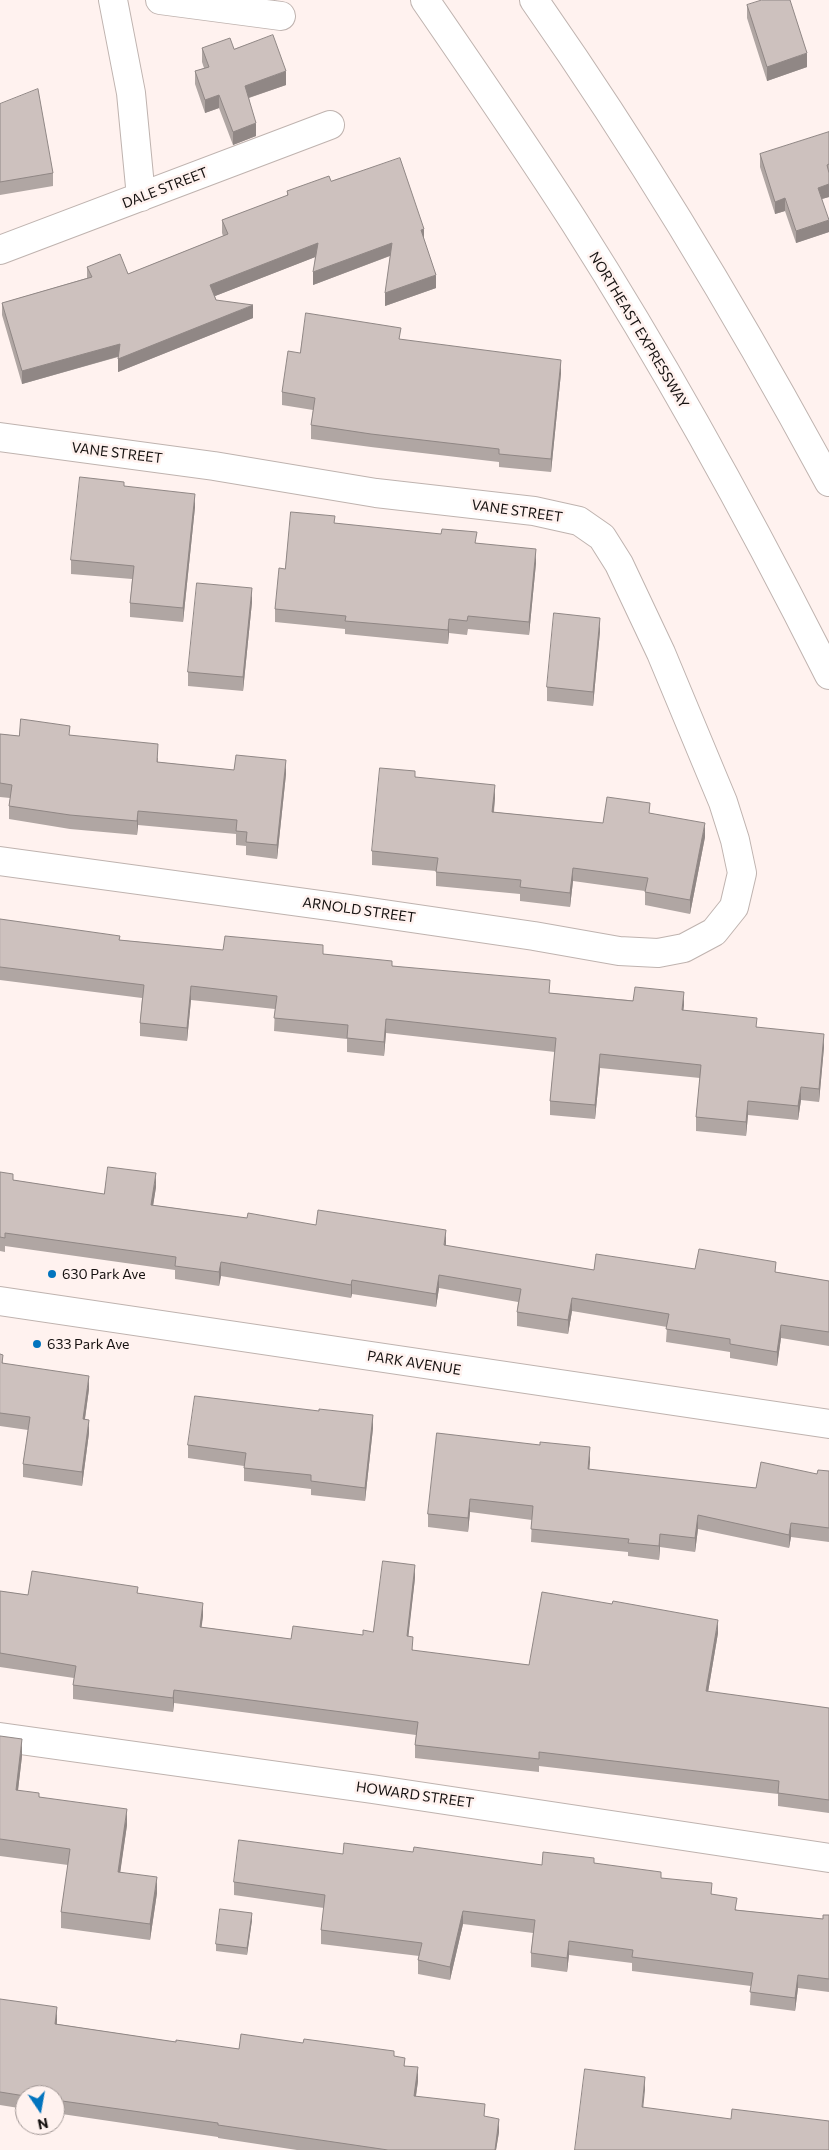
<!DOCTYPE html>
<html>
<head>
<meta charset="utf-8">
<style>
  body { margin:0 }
  #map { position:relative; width:829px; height:2150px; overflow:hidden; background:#fff2ef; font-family:Commissioner,sans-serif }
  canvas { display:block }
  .north { position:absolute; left:15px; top:2085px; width:50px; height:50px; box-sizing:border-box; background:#fff2ef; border:1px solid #a29896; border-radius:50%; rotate:168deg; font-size:14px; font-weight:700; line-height:20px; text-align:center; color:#161211 }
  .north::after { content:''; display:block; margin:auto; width:18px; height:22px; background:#0274be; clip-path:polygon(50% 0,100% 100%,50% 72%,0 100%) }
</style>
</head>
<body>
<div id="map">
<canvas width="829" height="2150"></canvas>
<div class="north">N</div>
</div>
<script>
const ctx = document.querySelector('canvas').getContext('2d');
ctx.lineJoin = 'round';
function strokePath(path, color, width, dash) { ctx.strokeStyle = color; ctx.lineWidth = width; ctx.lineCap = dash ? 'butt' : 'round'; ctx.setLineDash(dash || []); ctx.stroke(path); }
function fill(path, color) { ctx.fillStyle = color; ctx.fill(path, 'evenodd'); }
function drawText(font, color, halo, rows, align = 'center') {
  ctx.font = font + ' Commissioner,sans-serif'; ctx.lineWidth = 5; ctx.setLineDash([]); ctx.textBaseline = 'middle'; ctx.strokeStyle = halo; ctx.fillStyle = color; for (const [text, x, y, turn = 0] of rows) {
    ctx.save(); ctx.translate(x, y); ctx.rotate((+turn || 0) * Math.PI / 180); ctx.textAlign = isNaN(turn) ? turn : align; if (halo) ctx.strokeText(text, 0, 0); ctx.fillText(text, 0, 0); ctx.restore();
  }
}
const minor = new Path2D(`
  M113 0 131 93 141 197
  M160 0 281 16
  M0 250 330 125
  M0 437 214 466 376 493 534 511 579 521 602 537 619 564 661 653 723 802 735 840 742 873 734 907 714 932 684 948 658 953 619 951 534 936 343 908 0 861
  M0 1737 372 1789 829 1858`);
const major = new Path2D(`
  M0 1301 829 1424`);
const highway = new Path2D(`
  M425 0C476 74 527 148 575 223 668 369 751 520 829 675
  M534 0C642 154 739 316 829 482`);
const wall = new Path2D(`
  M747 5 807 67 767 81 747 18Z
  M202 48 234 49 286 85 249 98 256 136 233 145 219 108 205 113 195 84V71L204 68 202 62Z
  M0 104 53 173V186L0 195Z
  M829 132V197L822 199 829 232 796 243 785 211 775 214 760 167V154Z
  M331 181 424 240 436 288 385 306 390 256 313 285 315 257 215 296 216 300 253 318 118 372V357L22 384 2 315V303L87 278V267L128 274 223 236 222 233V220L287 196V191Z
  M401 340 561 373 551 472 499 467V462L371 447 311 439V425L313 410 282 405V392L300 353Z
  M124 486 195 507 183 622 130 617V603L132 579 71 574V560Z
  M335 523 477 543 536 563 529 635 468 629 467 635 449 633 448 644 345 634V629L275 622V609L285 569Z
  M252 602 243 691 188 686V672Z
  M600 631 593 706 547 701V687Z
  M0 734 19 736 70 735 158 758V762L234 770 286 774 277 859 246 855V846L236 845V834L138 825 137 835 70 829 9 819V806L10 798 0 797Z
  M415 777 495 798 494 812 603 823 650 813 705 837 690 914 645 905V891L573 881 570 907 520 901V894L436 886V871L372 865V851Z
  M0 919 120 940 223 950 323 954 550 993 684 1005 683 1010 757 1027 824 1047 819 1102 801 1100 798 1120 748 1115 746 1136 696 1131V1117L700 1078 600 1068 595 1119 550 1115V1101L555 1052 386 1033 384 1056 347 1052V1039L274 1031 275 1009 191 1000 187 1041 140 1036V1023L142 998 0 980Z
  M0 1159V1172L13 1180 104 1194 156 1187 153 1205 247 1218 316 1225 594 1270 695 1269 776 1272 829 1281V1346L781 1338 777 1366 730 1358V1352L666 1342 667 1327 572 1311 568 1334 517 1326V1312L518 1302 439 1288 436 1307 352 1294 351 1298 221 1276 219 1286 175 1279V1270L5 1246V1252L0 1251Z
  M0 1354 3 1363 89 1389 85 1419 89 1433 82 1486 23 1477V1464L28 1430 0 1426Z
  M373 1428 365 1501 311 1495V1489L244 1481V1466L188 1458V1445Z
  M437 1433 590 1461 589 1470 756 1488 829 1471V1542L791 1537 789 1548 698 1529 695 1552 660 1547 659 1560 628 1556V1552L531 1542 532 1520 470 1512 468 1532 428 1527V1514Z
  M415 1578 408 1636 413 1651 529 1665 718 1633 708 1692 829 1708V1813L778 1806V1794L539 1766V1772L415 1758V1745L416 1735 174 1703 173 1712 73 1699V1685L74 1678 0 1667V1591L28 1595 138 1593 203 1616 201 1627 291 1639 363 1635 373 1632Z
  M0 1736 22 1756 18 1790 127 1825 120 1872 157 1893 150 1940 61 1928V1912L68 1865 0 1856Z
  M413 1852 542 1865 594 1863 661 1878 712 1894 737 1910 823 1919 829 1915V1992L798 1988 795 2011 750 2005 751 1986 632 1971V1963L569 1955 567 1972 531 1967V1953L533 1933 463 1924 450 1980 418 1974V1960L419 1956 321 1944V1930L324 1908 234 1895V1882L343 1854Z
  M252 1920 247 1955 216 1951V1944Z
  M0 1999 57 2021V2024L176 2042 239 2049 394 2056 405 2066 418 2081 416 2096 485 2117 499 2132 496 2150H297L218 2138V2137L55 2113V2095H25V2109L0 2105Z`);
const shadedWall = new Path2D(`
  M807 53V67L767 81V67Z
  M286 71V85L245 99V86Z
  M219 95V108L205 113V100Z
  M256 123V136L233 145V132Z
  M829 184V197L818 200V188Z
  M785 198V211L775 214V202Z
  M829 220V232L796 243V231Z
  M424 229V242L421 230Z
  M318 243V256L210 298V285Z
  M392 243V255L313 285V272Z
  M436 275V288L385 306V293Z
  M253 305V318L118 372V359Z
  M120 344V356L22 384V371Z
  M561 360V373L551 472V459Z
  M195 494V507L183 622V608Z
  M536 549V563L529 635V622Z
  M252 588V602L243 691V677Z
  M600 618V631L593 706V692Z
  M449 619V633L448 644V630Z
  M286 760V774L277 859V845Z
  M495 785V798L492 826V812Z
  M138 811V825L137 835V821Z
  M705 823V837L690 914V900Z
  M573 868V881L570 907V893Z
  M191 986V1000L187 1041V1028Z
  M684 992V1005L682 1024V1010Z
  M386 1019V1033L384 1056V1042Z
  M824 1034V1047L819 1102V1089Z
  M600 1054V1068L595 1119V1105Z
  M801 1087V1100L798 1120V1106Z
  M748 1101V1115L746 1136V1122Z
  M156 1173V1187L151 1219V1205Z
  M446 1230V1244L444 1259V1245Z
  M221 1262V1276L219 1286V1272Z
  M439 1275V1288L436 1307V1294Z
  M352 1280V1294L351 1298V1285Z
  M572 1298V1311L568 1334V1320Z
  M781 1325V1338L777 1366V1352Z
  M89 1376V1389L83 1432V1419Z
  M373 1415V1428L365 1501V1488Z
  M89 1420V1433L82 1486V1472Z
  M590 1447V1461L588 1483V1469Z
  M470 1499V1512L468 1532V1518Z
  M698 1515V1529L695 1552V1538Z
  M791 1523V1537L789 1548V1535Z
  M660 1534V1547L659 1560V1546Z
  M415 1565V1578L407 1649V1636Z
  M203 1603V1616L200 1640V1627Z
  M718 1620V1633L706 1704V1691Z
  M174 1690V1703L173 1712V1698Z
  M22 1739V1756L16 1807V1790Z
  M127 1809V1825L118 1888V1872Z
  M157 1877V1893L150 1940V1924Z
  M463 1911V1924L450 1980V1967Z
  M252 1913V1920L247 1955V1948Z
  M569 1941V1955L567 1972V1958Z
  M798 1975V1988L795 2011V1998Z
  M57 2007V2021L55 2038V2024Z
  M418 2067V2081L414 2109V2096Z
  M645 2077V2090L642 2120V2107Z
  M499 2119V2132L496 2150H495Z`);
const building = new Path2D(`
  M762 0H790L807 53 767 67 747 5Z
  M273 35 286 71 245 86 256 123 233 132 219 95 205 100 195 71 209 67 202 48 230 38 234 49Z
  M38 89 53 173 0 182V104Z
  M829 132V164L827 165 829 173V184L818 188 829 220 796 231 785 198 775 202 760 154Z
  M400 158 424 229 421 230 436 275 385 293 392 243 313 272 318 243 210 285 216 300 253 305 118 359 120 344 22 371 2 303 92 277 87 267 120 254 128 274 228 234 222 220 288 195 287 191 329 176 331 181Z
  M306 313 401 328 399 339 561 360 551 459 499 454V449L371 434 311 425 315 398 282 392 288 351 300 353Z
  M80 477 124 482V486L195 494 183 608 130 603 134 566 71 560Z
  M291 512 335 516 334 523 441 534 442 529 477 532 475 543 536 549 529 622 468 616 467 621 449 619 448 630 345 621 346 616 275 609 279 568 285 569Z
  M197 583 252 588 243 677 188 672Z
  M554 613 600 618 593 692 547 687Z
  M21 719 70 726 69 735 158 744 157 762 234 770 236 755 286 760 277 845 246 842 247 832 236 831 237 820 138 811 137 821 70 815 9 806 12 785 0 783V734L19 736Z
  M380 768 415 771V777L495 785 492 812 603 823 607 797 650 803 649 813 705 823 690 900 645 892 648 878 573 868 570 893 520 887 521 880 436 872 438 858 372 851Z
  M0 919 120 936 119 940 223 950 225 936 323 945V954L392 961V966L550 980 549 993 633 1001 635 987 684 992 682 1010 757 1018 756 1027 824 1034 819 1089 801 1087 798 1106 748 1101 746 1122 696 1117 701 1065 600 1054 595 1105 550 1101 556 1038 386 1019 384 1042 347 1038 348 1025 274 1018 277 996 191 986 187 1028 140 1023 144 985 0 967Z
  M108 1167 156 1173 151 1205 247 1218 248 1213 316 1225 318 1210 446 1230 444 1245 594 1270 596 1254 695 1269 699 1249 776 1262 775 1272 829 1281V1332L781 1325 777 1352 730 1344V1339L666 1329 669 1314 572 1298 568 1320 517 1312 521 1289 439 1275 436 1294 352 1280 351 1285 221 1262 219 1272 175 1266 176 1257 5 1233V1238L0 1237V1172L13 1174V1180L104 1194Z
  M0 1354 3 1355 2 1363 89 1376 83 1419 89 1420 82 1472 23 1464 30 1417 0 1413Z
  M195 1396 319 1411V1409L373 1415 365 1488 311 1481V1475L244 1468 246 1453 188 1445Z
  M437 1433 540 1445V1442L590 1447 588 1469 756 1488 761 1462 817 1474 818 1470 829 1471V1528L791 1523 789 1535 698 1515 695 1538 660 1534 659 1546 628 1543 629 1539 531 1529 533 1506 470 1499 468 1518 428 1514Z
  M383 1561 415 1565 407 1636 413 1637 412 1650 529 1665 542 1592 612 1604 613 1601 718 1620 706 1691 829 1708V1800L778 1793 779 1781 539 1752V1759L415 1745 418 1722 174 1690 173 1698 73 1685 76 1666 0 1653V1591L28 1595 32 1571 138 1587 137 1593 203 1603 200 1627 291 1639 293 1626 363 1635V1630L373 1632Z
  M0 1736 22 1739 16 1790 39 1793V1797L127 1809 118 1872 157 1877 150 1924 61 1912 70 1849 0 1839Z
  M239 1840 343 1854 344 1843 413 1852 414 1847 542 1865 543 1852 594 1858V1863L661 1872V1878L712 1883 711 1894 737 1898 735 1910 823 1919V1915H829V1979L798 1975 795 1998 750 1992 753 1973 632 1957 633 1950 569 1941 567 1958 531 1953 535 1920 463 1911 450 1967 418 1960 422 1943 321 1930 325 1895 234 1882Z
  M220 1909 252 1913 247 1948 216 1944Z
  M0 1999 57 2007 55 2024 176 2042V2040L239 2049 241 2034 303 2043 304 2039 394 2051V2056L405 2058 404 2066 418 2067 414 2096 485 2104 484 2116 499 2119 495 2150H388L218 2125V2123L55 2100V2095L25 2096 0 2092Z
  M585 2069 645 2077 642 2107 731 2119 732 2109 829 2121V2150H575Z`);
const markers = [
  [52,1274,5,"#0274be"],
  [37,1344,5,"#0274be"]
];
const streetNames = [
  ["DALE STREET",165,188,-21],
  ["NORTHEAST EXPRESSWAY",639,330,59],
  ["VANE STREET",117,453,7],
  ["VANE STREET",517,511,8],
  ["ARNOLD STREET",359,910,8],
  ["PARK AVENUE",414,1363,9],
  ["HOWARD STREET",415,1795,8]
];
const poiNames = [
  ["630 Park Ave",62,1274],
  ["633 Park Ave",47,1344]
];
strokePath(minor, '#bfb3af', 30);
strokePath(major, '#bfb3af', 30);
strokePath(highway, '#bfb3af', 30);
strokePath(minor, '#fff', 28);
strokePath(major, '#fff', 28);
strokePath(highway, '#fff', 28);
fill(wall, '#b0a6a3');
fill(shadedWall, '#908785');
fill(building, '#cdc1be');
strokePath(building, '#908785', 1);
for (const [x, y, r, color] of markers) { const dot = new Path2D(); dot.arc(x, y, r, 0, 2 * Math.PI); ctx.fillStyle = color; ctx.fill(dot); strokePath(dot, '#fff2ef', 2); }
drawText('14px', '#161211', '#fff2ef', streetNames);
drawText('14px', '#161211', '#fff2ef', poiNames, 'left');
</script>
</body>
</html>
